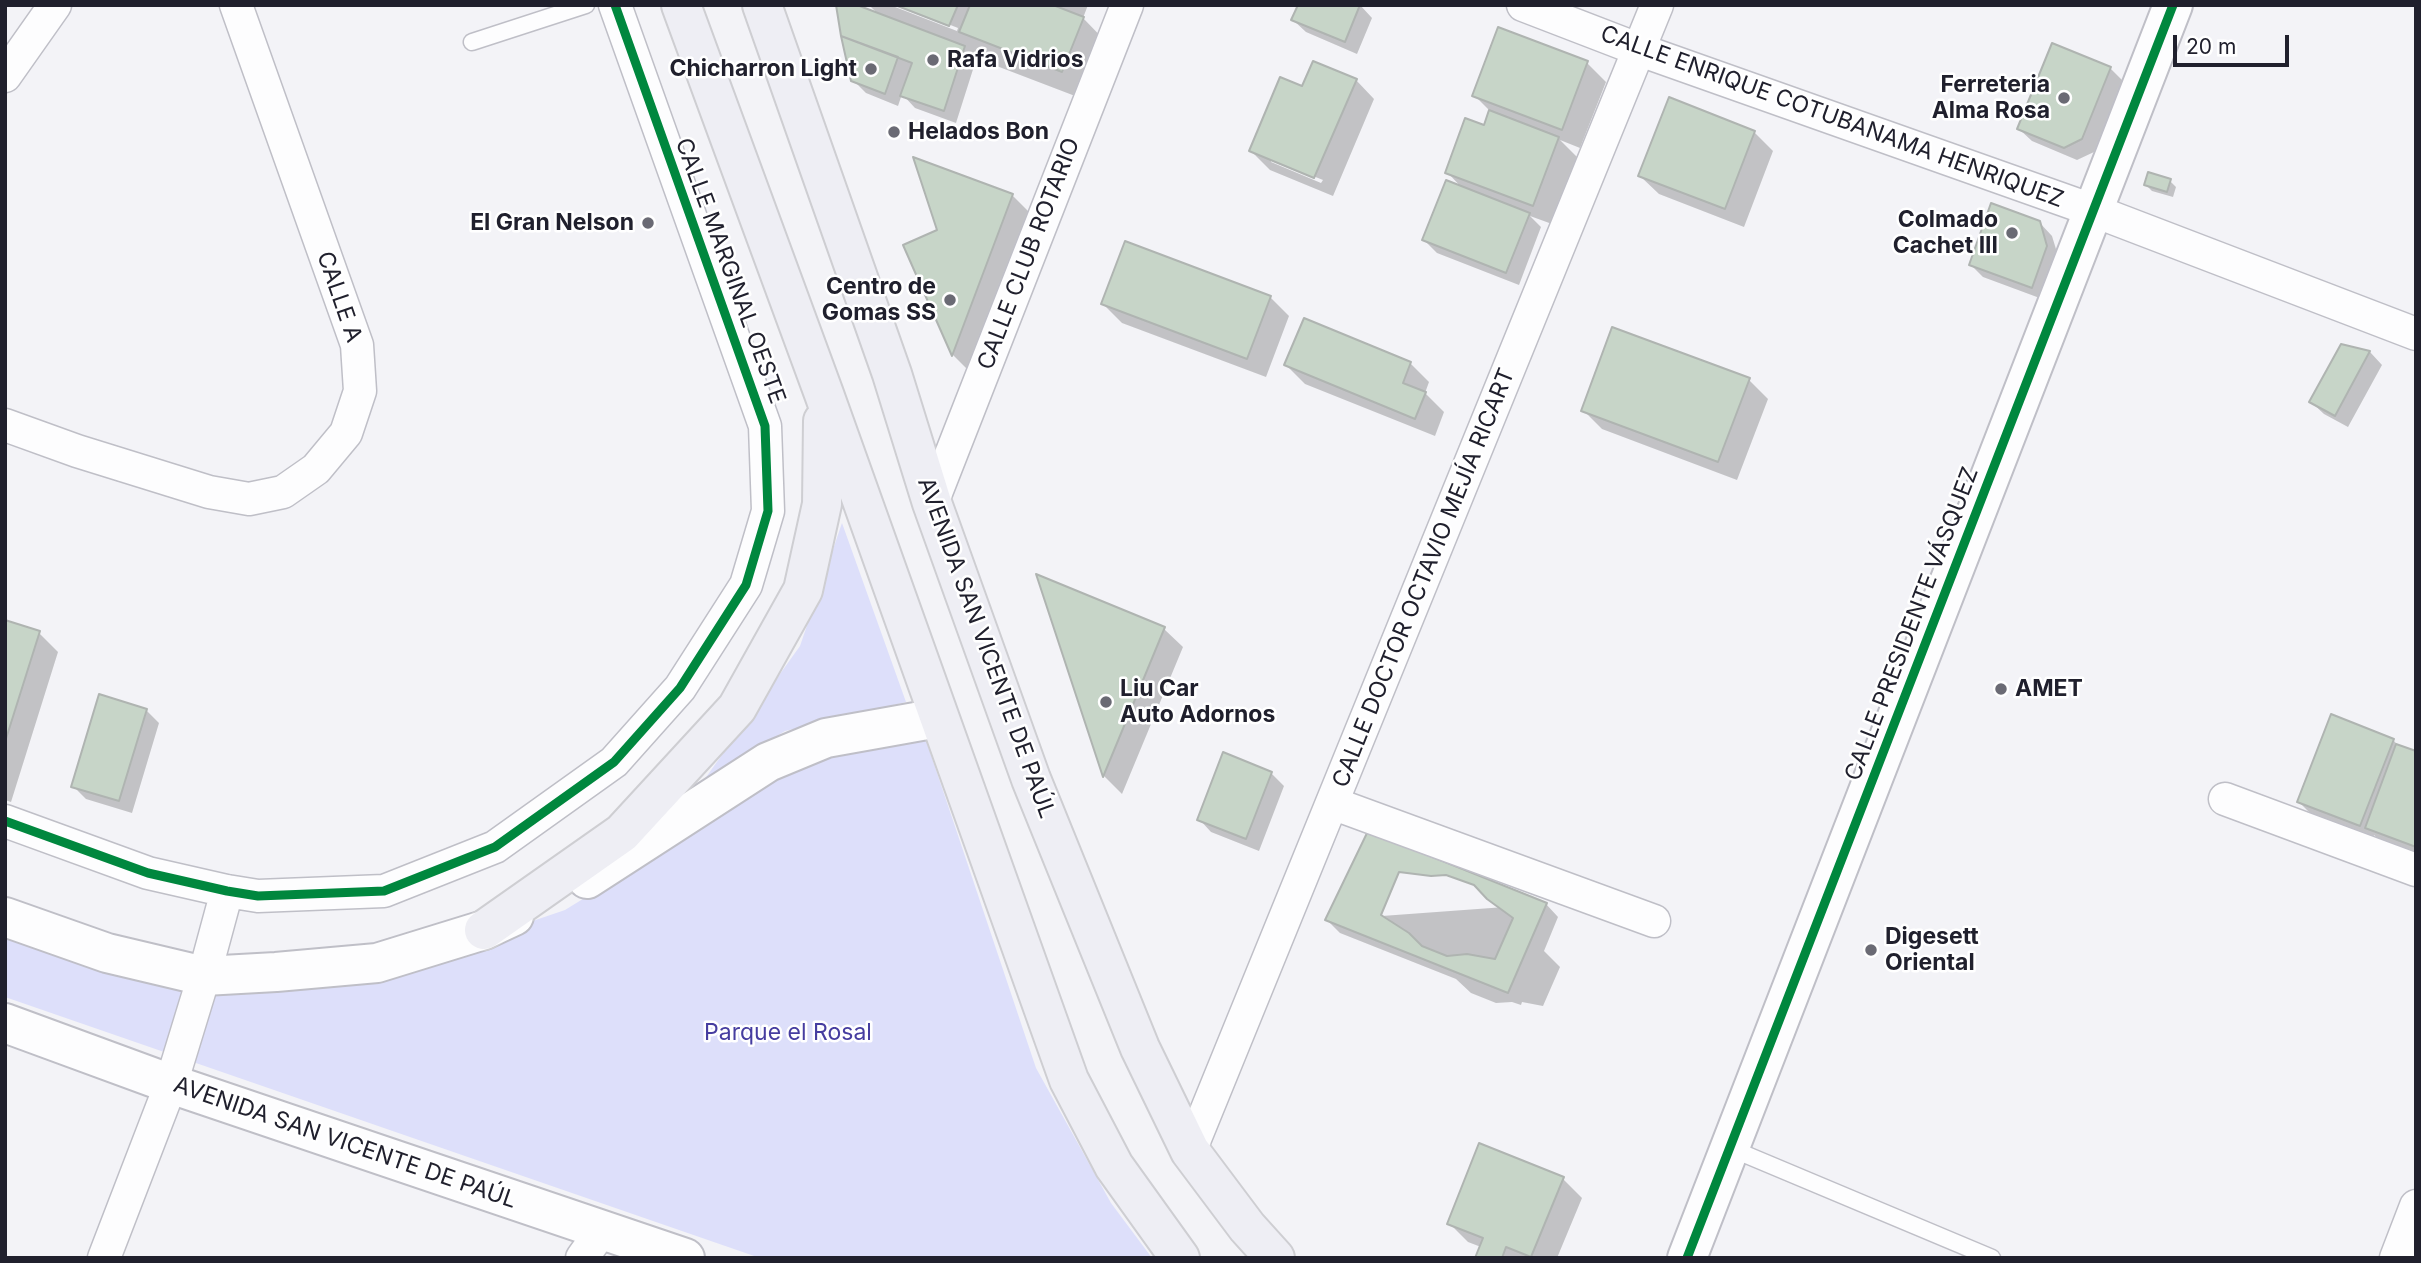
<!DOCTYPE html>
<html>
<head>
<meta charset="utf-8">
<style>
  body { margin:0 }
  #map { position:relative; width:2421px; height:1263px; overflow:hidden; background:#f3f3f7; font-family:Inter,sans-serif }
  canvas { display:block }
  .frame { position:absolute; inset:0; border:7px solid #20202d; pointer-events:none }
  .scale { position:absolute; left:2173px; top:35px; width:116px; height:32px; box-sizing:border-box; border:4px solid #20202d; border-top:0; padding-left:9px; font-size:21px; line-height:24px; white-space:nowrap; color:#20202d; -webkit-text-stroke:5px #fff; paint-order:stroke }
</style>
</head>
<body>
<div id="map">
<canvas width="2421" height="1263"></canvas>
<div class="frame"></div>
<div class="scale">20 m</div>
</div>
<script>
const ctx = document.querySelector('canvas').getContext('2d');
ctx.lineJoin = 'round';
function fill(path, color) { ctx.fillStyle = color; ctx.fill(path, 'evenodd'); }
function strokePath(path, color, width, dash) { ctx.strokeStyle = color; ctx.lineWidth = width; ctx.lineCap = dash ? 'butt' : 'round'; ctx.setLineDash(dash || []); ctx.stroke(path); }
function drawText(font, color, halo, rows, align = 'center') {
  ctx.font = font + ' Inter,sans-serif'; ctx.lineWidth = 5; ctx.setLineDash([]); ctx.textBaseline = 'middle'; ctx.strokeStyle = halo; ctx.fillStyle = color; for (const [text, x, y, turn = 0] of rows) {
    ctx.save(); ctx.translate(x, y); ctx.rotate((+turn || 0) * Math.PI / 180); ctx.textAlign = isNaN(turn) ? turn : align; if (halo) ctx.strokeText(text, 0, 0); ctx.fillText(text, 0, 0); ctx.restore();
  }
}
const green = new Path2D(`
  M842 523 906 702 785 731 704 780 800 646Z
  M924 734 1036 1068 1111 1203 1152 1258H760L5 997V927L178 986 518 926 565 910 630 870 776 771 827 753Z`);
const shadow = new Path2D(`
  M869 5H890L957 31 958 28 900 5H1088L1083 18 1116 52 1096 104 994 65 984 55 983 58 969 53 976 60 956 123 915 108 902 94 898 106 866 93 853 80 880 16Z
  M1360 5 1372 18 1357 54 1306 32 1293 20Z
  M1587 63 1606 82 1580 148 1560 140 1577 157 1552 224 1530 216 1541 227 1519 285 1437 253 1424 240 1463 189 1447 172 1485 128 1491 112 1474 95Z
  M2110 68 2123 81 2094 152 2077 160 2032 141 2019 129Z
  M1356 80 1374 99 1333 196 1270 170 1251 151 1303 89ZM1271 159 1323 180 1321 183 1271 162Z
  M1754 132 1773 151 1744 227 1659 194 1640 176Z
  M2170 181 2176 187 2173 197 2152 191 2146 185Z
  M1012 195 1031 214 971 373 953 355 905 246Z
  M2039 222 2052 236 2059 259 2045 300 1983 277 1971 265Z
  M1270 297 1289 316 1266 377 1122 323 1103 304Z
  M2342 346 2370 352 2382 365 2348 427 2324 414 2311 402Z
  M1410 363 1429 382 1425 393 1444 412 1435 436 1305 384 1286 365Z
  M1749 380 1768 399 1737 480 1602 429 1583 410Z
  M1039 577 1164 629 1183 647 1122 794 1104 776Z
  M5 622 39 633 58 652 11 802 5 800Z
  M146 710 159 723 132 813 86 799 73 786Z
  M2393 740 2400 747 2416 753V853L2379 840 2374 835 2373 838 2311 814 2299 802Z
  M1271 773 1284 786 1259 851 1211 832 1199 819Z
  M1546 904 1558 917 1544 951 1560 967 1543 1006 1522 1002 1521 1005 1512 1002 1496 1003 1471 993 1456 979 1340 933 1327 920Z
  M1563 1179 1582 1198 1557 1258H1477L1481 1247 1468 1242 1449 1223Z`);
const building = new Path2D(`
  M836 5H857L965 46 944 111 900 96 912 63 841 36Z
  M895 5H958L949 26Z
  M970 5H1053L1084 17 1062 72 959 32Z
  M1298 5H1360L1345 42 1291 20Z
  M1498 27 1588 61 1562 130 1472 96Z
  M841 36 898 57 885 94 851 81Z
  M2052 43 2111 67 2082 139 2064 148 2017 129Z
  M1313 61 1357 79 1314 178 1249 151 1280 77 1302 86Z
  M1669 97 1755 131 1725 209 1638 176Z
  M1489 110 1559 137 1533 206 1445 173 1465 118 1484 125Z
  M913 157 1013 194 952 356 903 245 937 230Z
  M2148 172 2171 179 2167 192 2144 185Z
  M1446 180 1530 213 1506 273 1422 240Z
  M1991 203 2040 221 2047 246 2032 288 1969 265Z
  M1125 241 1271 296 1247 359 1101 304Z
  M1304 318 1411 362 1403 383 1426 392 1415 419 1284 365Z
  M1612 327 1750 378 1718 462 1581 411Z
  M2341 344 2370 351 2335 416 2309 402Z
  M1036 574 1165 627 1103 777Z
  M5 620 40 631 5 742Z
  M99 694 147 709 119 801 71 787Z
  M2331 714 2394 739 2360 826 2297 802Z
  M2396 744 2416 751V847L2365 828Z
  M1223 752 1272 772 1246 839 1197 820Z
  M1368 831 1547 903 1508 993 1325 920Z
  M1399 872 1431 876 1446 875 1474 885 1487 899 1513 918 1495 959 1467 954 1447 956 1422 946 1409 933 1381 915Z
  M1479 1143 1564 1177 1531 1257 1506 1247 1502 1258H1475L1483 1238 1447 1224Z`);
const lane = new Path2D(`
  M472 42 586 5
  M1730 1148 1992 1258`);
const street = new Path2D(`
  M1523 5 1640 50 2092 210 2416 334
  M5 76 55 5
  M5 425 77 451 209 492 249 499 283 492 316 469 346 433 360 391 357 345 236 5
  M932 503 1127 5
  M2225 799 2416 870
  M1332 803 1654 921
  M5 821 148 873 227 891 258 896 384 891 495 847 614 762 680 688 746 585 768 511 765 426 615 5
  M1190 1151 1657 5
  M104 1258 171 1084 204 976 227 891
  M582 1258 602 1230
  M2396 1258 2416 1206`);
const secondary = new Path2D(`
  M587 879 768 762 826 738 938 718
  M5 917 107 953 204 976 276 972 377 963 484 930 514 916
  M5 1023 171 1084 685 1258
  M1687 1258 2173 5`);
const primary = new Path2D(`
  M681 5 824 394 1069 1080 1114 1166 1180 1258
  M762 5 892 374 932 503 1031 779 1140 1048 1190 1151 1247 1227 1275 1258
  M484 930 622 833 737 708 803 590 822 504 823 421`);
const cycleway = new Path2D(`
  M5 821 148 873 227 891 258 896 384 891 495 847 614 762 680 688 746 585 768 511 765 426 615 5
  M1687 1258 2173 5`);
const markers = [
  [933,60,7,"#6a6a74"],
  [871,69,7,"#6a6a74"],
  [2064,98,7,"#6a6a74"],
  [894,132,7,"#6a6a74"],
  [648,223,7,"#6a6a74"],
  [2012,233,7,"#6a6a74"],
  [950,300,7,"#6a6a74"],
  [2001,689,7,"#6a6a74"],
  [1106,702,7,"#6a6a74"],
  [1871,950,7,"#6a6a74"]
];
const poiNames = [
  ["Rafa Vidrios",947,60],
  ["Chicharron Light",857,69,"right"],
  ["Ferreteria",2050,85,"right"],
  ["Alma Rosa",2050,111,"right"],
  ["Helados Bon",908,132],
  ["Colmado",1998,220,"right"],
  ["Cachet III",1998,246,"right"],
  ["El Gran Nelson",634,223,"right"],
  ["Centro de",936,287,"right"],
  ["Gomas SS",936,313,"right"],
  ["Liu Car",1120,689],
  ["Auto Adornos",1120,715],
  ["AMET",2015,689],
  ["Digesett",1885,937],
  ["Oriental",1885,963]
];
const streetNames = [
  ["CALLE ENRIQUE COTUBANAMA HENRIQUEZ",1832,117,20],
  ["CALLE CLUB ROTARIO",1029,254,-69],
  ["CALLE MARGINAL OESTE",730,271,70],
  ["CALLE A",339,297,71],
  ["CALLE DOCTOR OCTAVIO MEJÍA RICART",1424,578,-68],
  ["CALLE PRESIDENTE VÁSQUEZ",1912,624,-69],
  ["AVENIDA SAN VICENTE DE PAÚL",986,648,70],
  ["AVENIDA SAN VICENTE DE PAÚL",345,1143,19]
];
const parkNames = [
  ["Parque el Rosal",788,1033]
];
fill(green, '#dddffa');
fill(shadow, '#0003');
fill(building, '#c7d5c8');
strokePath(building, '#afb4b1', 2);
strokePath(lane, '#bfbfc7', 19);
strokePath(street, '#bfbfc7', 35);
strokePath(secondary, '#bfbfc7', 42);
strokePath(primary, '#ceced2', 42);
strokePath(lane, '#fdfdfe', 16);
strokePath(street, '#fdfdfe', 32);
strokePath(secondary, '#fdfdfe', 38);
strokePath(primary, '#eeeef4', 38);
strokePath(cycleway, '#00873e', 9);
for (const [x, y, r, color] of markers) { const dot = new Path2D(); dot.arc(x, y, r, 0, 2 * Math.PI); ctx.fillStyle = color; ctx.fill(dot); strokePath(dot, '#fff', 2.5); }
drawText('bold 23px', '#20202d', '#fff', poiNames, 'left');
drawText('23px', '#20202d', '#fff', streetNames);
drawText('23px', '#463da0', '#fff', parkNames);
</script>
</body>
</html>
